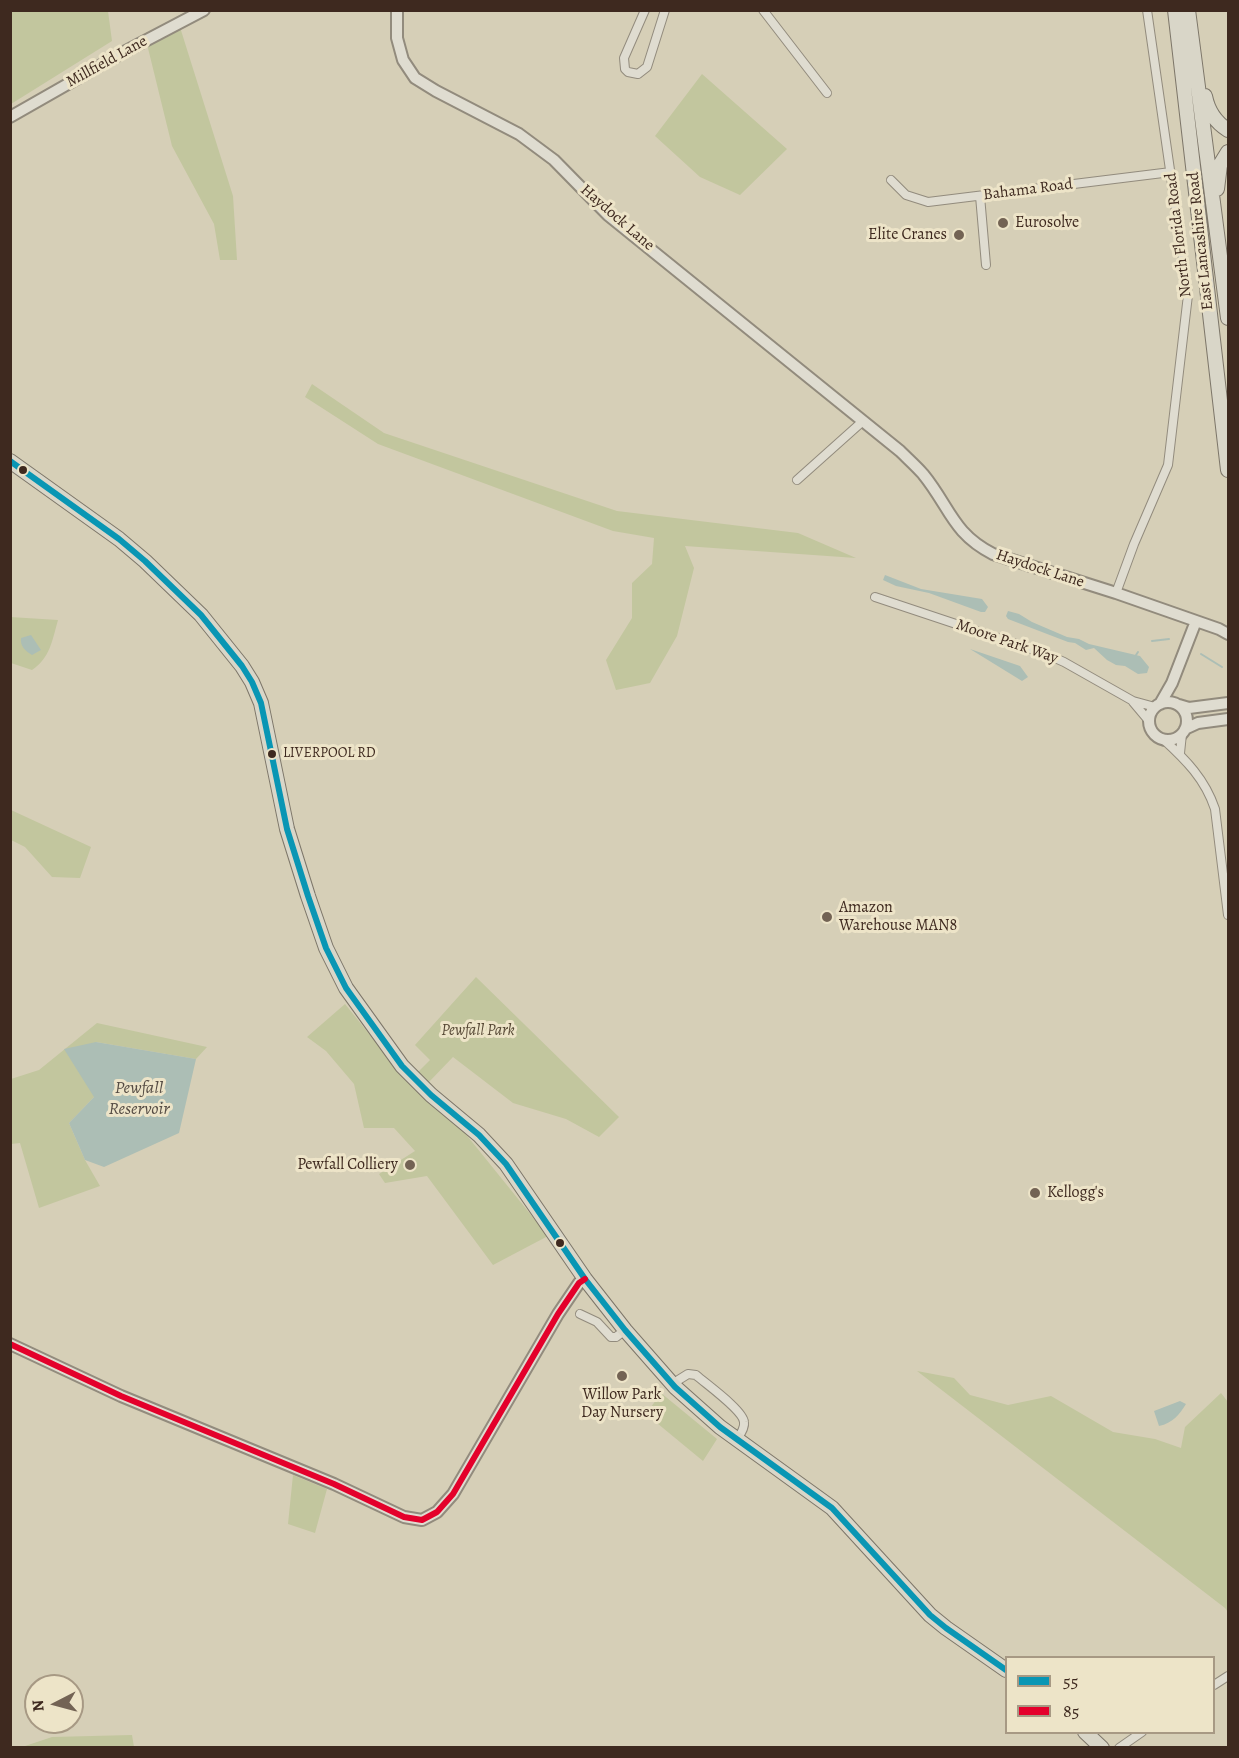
<!DOCTYPE html>
<html>
<head>
<meta charset="utf-8">
<style>
  body { margin:0 }
  #map { position:relative; width:1239px; height:1758px; overflow:hidden; background:#d6cfb7; font-family:Alegreya,serif }
  canvas { display:block }
  .frame { position:absolute; inset:0; border:12px solid #3e291f; pointer-events:none }
  .legend { position:absolute; left:1005px; top:1656px; width:210px; height:78px; box-sizing:border-box; background:#ede4c8; border:2px solid #a79984; margin:0; padding:8px 10px; list-style:none; font-size:18px; color:#3e291f }
  .legend li { display:flex; align-items:center; gap:12px; height:30px }
  .legend b { width:30px; border:2px solid #a79984 }
  .north { position:absolute; left:24px; top:1674px; width:60px; height:60px; box-sizing:border-box; background:#ede4c8; border:2px solid #a79984; border-radius:50%; rotate:264deg; font-size:16px; font-weight:700; line-height:24px; text-align:center; color:#3e291f }
  .north::after { content:''; display:block; margin:auto; width:21px; height:27px; background:#736354; clip-path:polygon(50% 0,100% 100%,50% 72%,0 100%) }
</style>
</head>
<body>
<div id="map">
<canvas width="1239" height="1758"></canvas>
<div class="frame"></div>
<ul class="legend">
<li><b style="height:8px;background:#0996b4"></b>55</li>
<li><b style="height:8px;background:#e4002b"></b>85</li>
</ul>
<div class="north">N</div>
</div>
<script>
const ctx = document.querySelector('canvas').getContext('2d');
ctx.lineJoin = 'round';
function fill(path, color) { ctx.fillStyle = color; ctx.fill(path, 'evenodd'); }
function strokePath(path, color, width, dash) { ctx.strokeStyle = color; ctx.lineWidth = width; ctx.lineCap = dash ? 'butt' : 'round'; ctx.setLineDash(dash || []); ctx.stroke(path); }
function drawText(font, color, halo, rows, align = 'center') {
  ctx.font = font + ' Alegreya,serif'; ctx.lineWidth = 6; ctx.setLineDash([]); ctx.textBaseline = 'middle'; ctx.strokeStyle = halo; ctx.fillStyle = color; for (const [text, x, y, turn = 0] of rows) {
    ctx.save(); ctx.translate(x, y); ctx.rotate((+turn || 0) * Math.PI / 180); ctx.textAlign = isNaN(turn) ? turn : align; if (halo) ctx.strokeText(text, 0, 0); ctx.fillText(text, 0, 0); ctx.restore();
  }
}
const green = new Path2D(`
  M11 10 108 11 112 41 11 104Z
  M179 24 233 196 237 260H220L214 224 172 146 146 40Z
  M702 74 787 149 740 195 700 177 655 136Z
  M312 384 384 433 617 511 798 533 856 558 685 546 694 568 677 636 650 683 616 690 606 660 632 618V583L652 564 654 538 613 531 378 444 305 397Z
  M10 617 58 620C52 641 50 658 32 670L11 663Z
  M11 810 91 847 80 878 52 877 25 847 11 840Z
  M476 977 619 1117 599 1137 566 1119 513 1103 453 1057 428 1083 418 1072 430 1060 415 1045Z
  M345 1004 411 1086 460 1127 548 1236 493 1265 427 1176 385 1183 379 1174 415 1151 394 1128H364L354 1084 326 1051 307 1037Z
  M97 1023 207 1047 196 1059 96 1042 94 1097 69 1123 85 1160 100 1186 39 1208 20 1143 11 1144V1079L39 1070Z
  M917 1371 954 1378 970 1395 1008 1405 1051 1396 1113 1432 1155 1439 1181 1448 1185 1427 1221 1393 1228 1402V1612L1225 1608Z
  M661 1393 717 1439 703 1461 646 1414Z
  M293 1475 327 1489 315 1533 288 1524Z
  M132 1735 134 1747H22L52 1737Z`);
const water = new Path2D(`
  M885 575 921 589 982 599 988 607 985 612H981L929 593 896 586 883 580Z
  M1008 611 1019 614 1032 622 1067 637 1079 639 1089 644 1140 656 1149 667 1147 673 1138 674 1125 666 1116 665 1107 660 1094 648 1086 650 1075 643 1068 642 1008 619 1006 616Z
  M31 635 41 650 32 655C26 651 20 647 21 638Z
  M970 649 1020 666 1028 677 1022 681Z
  M96 1042 196 1059 179 1133 104 1167 85 1160 69 1123 94 1097 64 1049Z
  M1180 1401 1186 1404C1179 1415 1173 1423 1159 1426L1154 1411Z`);
const stream = new Path2D(`
  M1152 641 1169 639
  M1201 654 1222 667
  M1136 655 1138 652`);
const minor = new Path2D(`
  M645 10 624 58 625 69 628 72 638 74 647 67 665 10
  M763 10 827 93
  M891 180 906 195 928 202 1171 172
  M980 196 986 265
  M797 480 863 421
  M1116 593 1134 544 1168 465 1188 295 1147 10
  M875 597 1046 654 1064 662 1133 701 1155 707
  M1133 702 1149 721
  M1163 739C1186 760 1205 779 1215 809L1228 915
  M1180 753 1182 734
  M580 1314 597 1322 611 1337H616L625 1330
  M672 1384 688 1374 696 1375C706 1384 743 1410 744 1422 745 1428 740 1435 737 1439
  M1214 1685 1228 1676
  M1119 1748 1142 1732`);
const tertiary = new Path2D(`
  M397 10V38L403 60 415 78 436 91 519 134 554 160 608 215 900 451C908 459 916 466 923 474 950 507 952 533 993 554L1116 593 1219 629 1228 634
  M10 117 124 52 204 10
  M1149 721a19 19 0 1 1 38 0a19 19 0 1 1-38 0Z
  M1160 704 1172 683 1196 621
  M1179 705 1189 708 1228 703
  M1185 729 1198 723 1228 719
  M10 1344 121 1396 334 1484 404 1517 422 1520 437 1512 453 1494 558 1314 579 1283 585 1279`);
const trunk = new Path2D(`
  M1175 10 1228 470
  M1188 10 1228 318
  M1205 96C1208 111 1215 122 1228 130
  M1217 189 1220 165 1228 152
  M10 461 119 539 145 561 201 615 242 666 252 682 261 703 287 829 308 896 326 948 346 988 402 1066 431 1095 479 1135 506 1164 585 1279 625 1330 675 1387 720 1427 832 1508 930 1615 946 1628 1006 1670
  M1085 1732 1102 1748`);
const bus1 = new Path2D(`
  M10 461 119 539 145 561 201 615 242 666 252 682 261 703 287 829 308 896 326 948 346 988 402 1066 431 1095 479 1135 506 1164 585 1279 625 1330 675 1387 720 1427 832 1508 930 1615 946 1628 1006 1670`);
const bus2 = new Path2D(`
  M10 1344 121 1396 334 1484 404 1517 422 1520 437 1512 453 1494 558 1314 579 1283 585 1279`);
const markers = [
  [1003,223,6,"#736354"],
  [959,235,6,"#736354"],
  [23,470,5,"#3e291f"],
  [272,754,5,"#3e291f"],
  [827,917,6,"#736354"],
  [410,1165,6,"#736354"],
  [1035,1193,6,"#736354"],
  [560,1243,5,"#3e291f"],
  [622,1376,6,"#736354"]
];
const busNames = [
  ["LIVERPOOL RD",283,754]
];
const streetNames = [
  ["Millfield Lane",107,62,-29],
  ["Bahama Road",1028,190,-7],
  ["Haydock Lane",617,218,41],
  ["North Florida Road",1179,235,-97],
  ["East Lancashire Road",1201,241,-96],
  ["Haydock Lane",1040,569,18],
  ["Moore Park Way",1007,642,19]
];
const poiNames = [
  ["Eurosolve",1015,223],
  ["Elite Cranes",947,235,"right"],
  ["Amazon",839,908],
  ["Warehouse MAN8",839,926],
  ["Pewfall Colliery",398,1165,"right"],
  ["Kellogg's",1047,1193],
  ["Willow Park",622,1395,"center"],
  ["Day Nursery",622,1413,"center"]
];
const parkNames = [
  ["Pewfall Park",478,1031]
];
const waterNames = [
  ["Pewfall",139,1089],
  ["Reservoir",139,1110]
];
fill(green, '#c2c69e');
fill(water, '#acbeb5');
strokePath(stream, '#acbeb5', 2);
strokePath(minor, '#928b7d', 10);
strokePath(tertiary, '#928b7d', 14);
strokePath(trunk, '#7d7669', 16);
strokePath(minor, '#dfdcd0', 8);
strokePath(tertiary, '#dfdcd0', 10);
strokePath(trunk, '#d9d6c8', 14);
strokePath(bus1, '#0996b4', 6);
strokePath(bus2, '#e4002b', 6);
for (const [x, y, r, color] of markers) { const dot = new Path2D(); dot.arc(x, y, r, 0, 2 * Math.PI); ctx.fillStyle = color; ctx.fill(dot); strokePath(dot, '#ede4c8', 2); }
drawText('14px', '#3e291f', '#ede4c8', busNames, 'left');
drawText('16px', '#3e291f', '#ede4c8', streetNames);
drawText('16px', '#3e291f', '#ede4c8', poiNames, 'left');
drawText('italic 16px', '#554734', '#ede4c8', parkNames);
drawText('italic 18px', '#554c44', '#ede4c8', waterNames);
</script>
</body>
</html>
